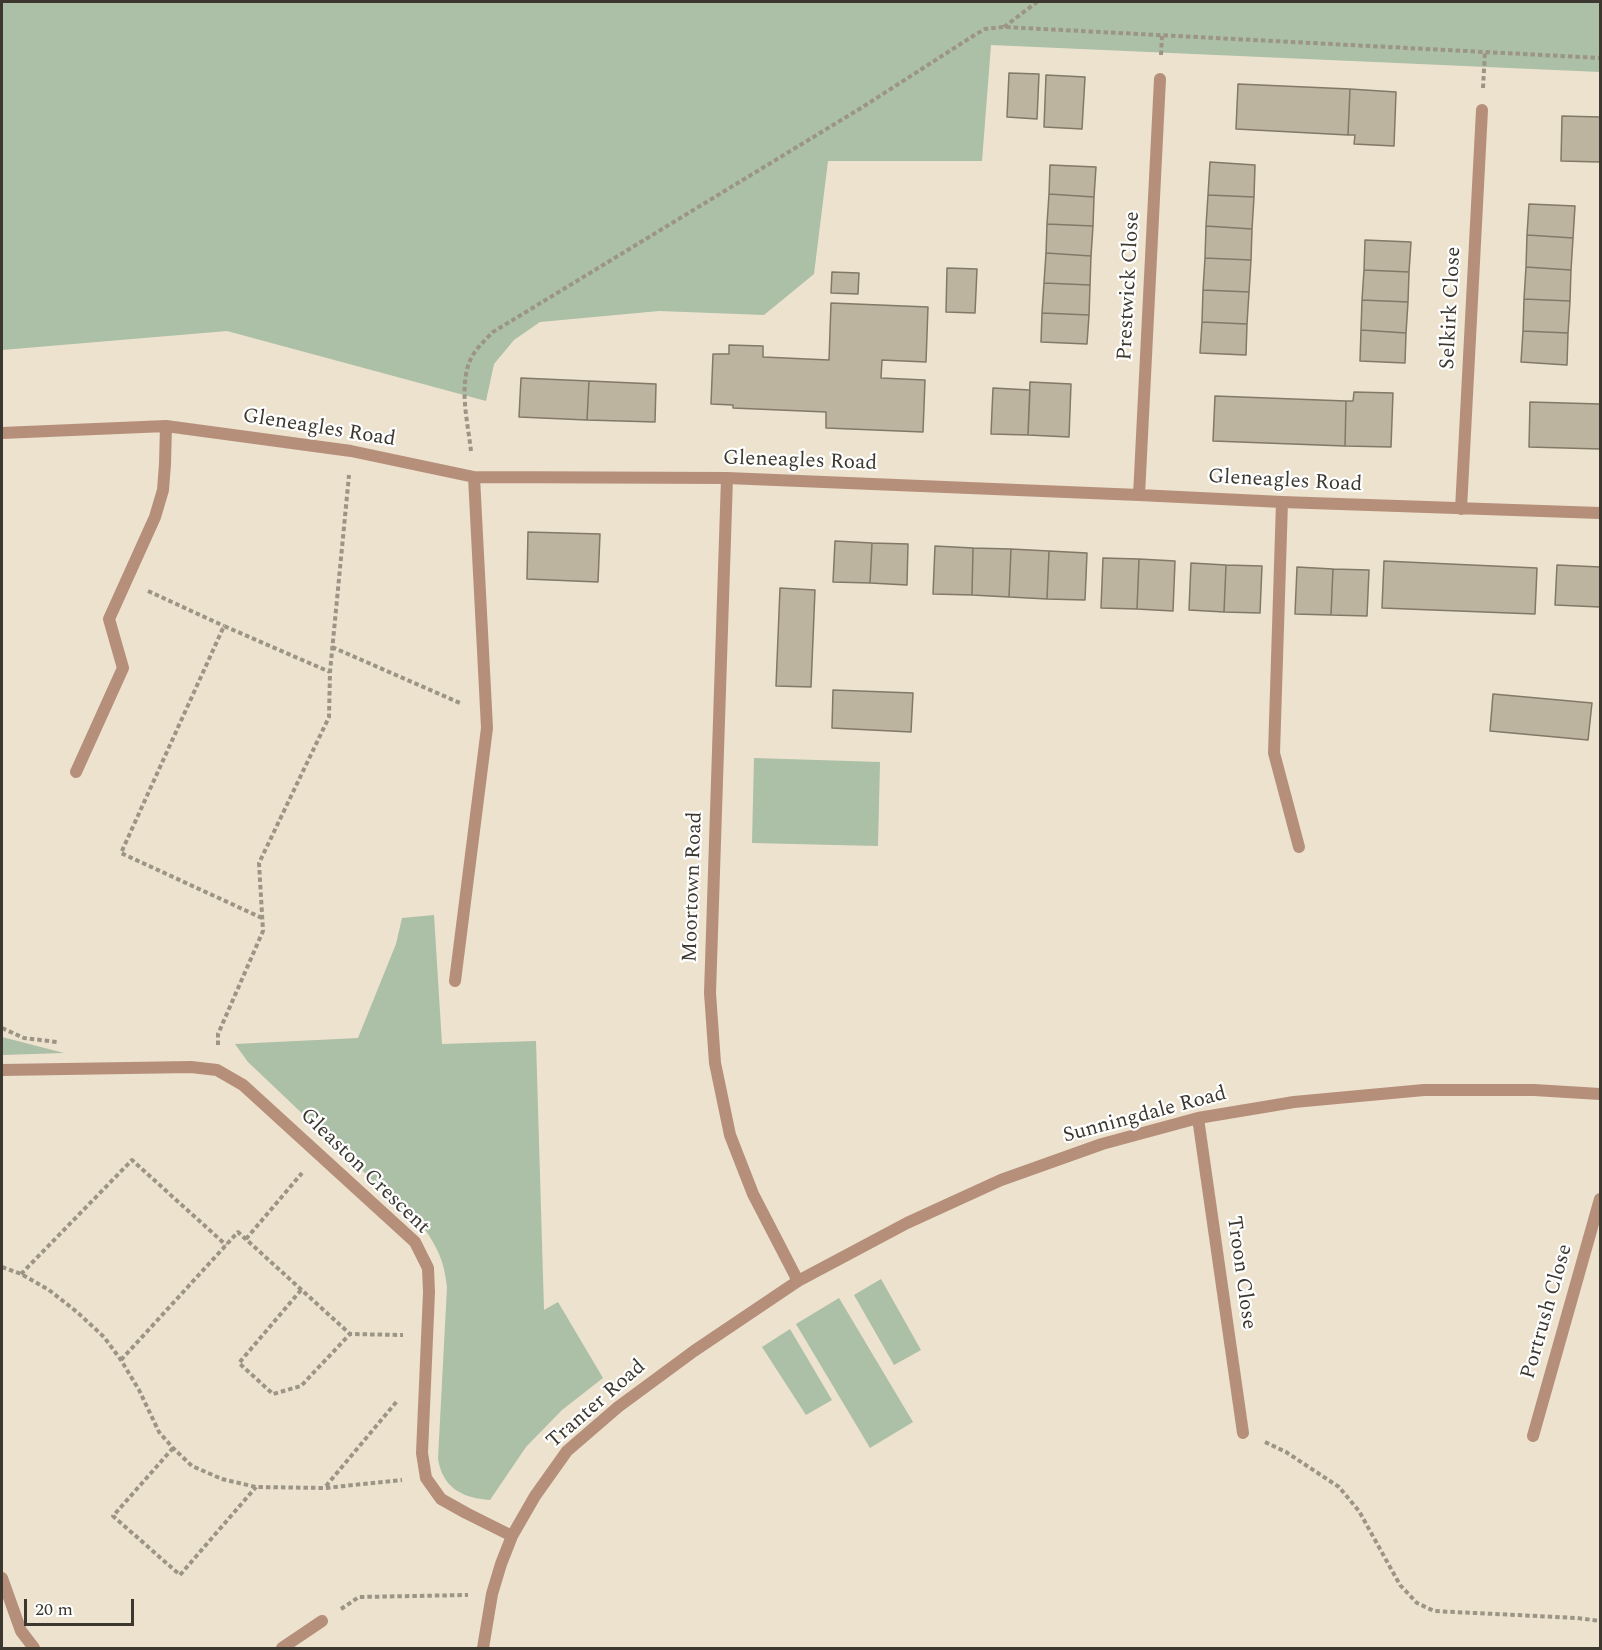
<!DOCTYPE html>
<html>
<head>
<meta charset="utf-8">
<style>
  body { margin:0 }
  #map { position:relative; width:1602px; height:1650px; overflow:hidden; background:#ece2ce; font-family:Spectral,serif }
  canvas { display:block }
  .frame { position:absolute; inset:0; border:3px solid #3c3830; pointer-events:none }
  .scale { position:absolute; left:24px; top:1599px; width:110px; height:27px; box-sizing:border-box; border:3px solid #3c3830; border-top:0; padding-left:8px; font-size:18px; line-height:21px; white-space:nowrap; color:#3c3830; -webkit-text-stroke:4px #fff; paint-order:stroke }
</style>
</head>
<body>
<div id="map">
<canvas width="1602" height="1650"></canvas>
<div class="frame"></div>
<div class="scale">20 m</div>
</div>
<script>
const ctx = document.querySelector('canvas').getContext('2d');
ctx.lineJoin = 'round';
function fill(path, color) { ctx.fillStyle = color; ctx.fill(path, 'evenodd'); }
function strokePath(path, color, width, dash) { ctx.strokeStyle = color; ctx.lineWidth = width; ctx.lineCap = dash ? 'butt' : 'round'; ctx.setLineDash(dash || []); ctx.stroke(path); }
function drawText(font, color, halo, rows, align = 'center') {
  ctx.font = font + ' Spectral,serif'; ctx.lineWidth = 4.5; ctx.setLineDash([]); ctx.textBaseline = 'middle'; ctx.strokeStyle = halo; ctx.fillStyle = color; for (const [text, x, y, turn = 0] of rows) {
    ctx.save(); ctx.translate(x, y); ctx.rotate((+turn || 0) * Math.PI / 180); ctx.textAlign = isNaN(turn) ? turn : align; if (halo) ctx.strokeText(text, 0, 0); ctx.fillText(text, 0, 0); ctx.restore();
  }
}
const green = new Path2D(`
  M2 2H1600V72L991 45 982 161H828L814 274 764 315 659 311 540 322 514 340 494 364 486 401 227 331 2 350Z
  M754 758 880 762 878 846 752 843Z
  M434 915 442 1044 536 1041 544 1310 558 1302 603 1378 562 1410 526 1447 490 1500C462 1498 443 1488 438 1459L447 1287C444 1263 440 1252 426 1231L248 1062 235 1044 358 1038 396 944 402 918Z
  M2 1037 64 1053 2 1055Z
  M881 1279 921 1350 894 1365 854 1295Z
  M839 1298 913 1422 870 1448 796 1324Z
  M790 1329 832 1400 806 1415 762 1347Z`);
const building = new Path2D(`
  M1009 73 1039 74 1037 119 1007 117Z
  M1046 75 1085 77 1082 129 1044 127Z
  M1238 84 1350 89 1348 135 1236 129Z
  M1350 89 1396 92 1394 146 1354 144 1355 135H1348Z
  M1562 116 1600 117V162L1561 161Z
  M1210 162 1255 165 1254 197 1208 195Z
  M1050 165 1096 167 1094 197 1049 194Z
  M1049 194 1094 197 1093 226 1047 224Z
  M1208 195 1254 197 1252 229 1206 226Z
  M1529 204 1575 206 1573 238 1527 235Z
  M1047 224 1093 226 1091 256 1046 253Z
  M1206 226 1252 229 1251 260 1205 258Z
  M1527 235 1573 238 1571 270 1526 267Z
  M1365 240 1411 242 1409 272 1364 270Z
  M1046 253 1091 256 1090 285 1044 283Z
  M1205 258 1251 260 1249 292 1203 290Z
  M1526 267 1571 270 1570 301 1524 299Z
  M947 268 977 269 975 313 946 312Z
  M1364 270 1409 272 1408 302 1362 300Z
  M832 272 859 273 858 294 831 293Z
  M1044 283 1090 285 1089 315 1042 313Z
  M1203 290 1249 292 1247 324 1202 322Z
  M1524 299 1570 301 1568 333 1523 331Z
  M1362 300 1408 302 1406 333 1361 330Z
  M831 303 928 307 926 362 882 360 881 378 925 380 923 432 826 428V412L733 408V405L711 404 713 354H729V345L763 346V357L829 360Z
  M1042 313 1089 315 1087 344 1041 342Z
  M1202 322 1247 324 1246 355 1200 353Z
  M1361 330 1406 333 1405 363 1360 361Z
  M1523 331 1568 333 1567 365 1521 362Z
  M521 378 589 381 587 420 519 417Z
  M589 381 656 384 655 422 587 420Z
  M1030 382 1071 384 1069 437 1028 435Z
  M993 388 1030 390 1028 435 991 434Z
  M1354 392 1393 393 1391 447 1345 446 1346 401H1353Z
  M1215 396 1346 401 1345 446 1213 441Z
  M1530 402 1600 404V449L1529 447Z
  M528 532 600 534 598 582 527 579Z
  M835 541 872 543 870 583 833 582Z
  M872 543 908 544 907 585 870 583Z
  M935 546 973 548 972 595 933 594Z
  M973 548 1011 549 1009 597 972 595Z
  M1011 549 1049 551 1047 599 1009 597Z
  M1049 551 1087 553 1085 600 1047 599Z
  M1103 558 1139 559 1137 609 1101 608Z
  M1139 559 1175 561 1173 611 1137 609Z
  M1384 561 1537 568 1535 614 1382 608Z
  M1191 563 1226 565 1224 612 1189 610Z
  M1226 565 1262 566 1260 613 1224 612Z
  M1557 565 1600 567V607L1555 605Z
  M1297 567 1333 569 1331 615 1295 614Z
  M1333 569 1369 570 1367 616 1331 615Z
  M780 588 815 590 811 687 776 686Z
  M833 690 913 693 911 732 832 728Z
  M1493 694 1592 703 1588 740 1490 731Z`);
const path = new Path2D(`
  M1004 27 1037 2
  M1161 55 1162 36
  M1483 88 1485 51
  M471 451C468 424 460 393 468 366 472 352 483 342 493 332L861 108 973 36 985 29 1004 27 1600 58
  M148 591 224 626
  M332 647 460 703
  M262 918 121 853 224 626 330 672
  M2 1028 24 1038 57 1042
  M218 1045V1034L263 931 259 863 329 717 330 672 349 475
  M246 1239 302 1173
  M2 1267 21 1274 49 1290 77 1312 104 1337 121 1360 139 1390 159 1432 173 1448 192 1466 222 1479 256 1487 325 1488 402 1480
  M21 1274 132 1160 226 1245
  M301 1290 239 1363 273 1394 301 1386 350 1334
  M121 1360 238 1232 350 1334 403 1335
  M1265 1442 1286 1452 1339 1487 1359 1511 1400 1585 1417 1603 1434 1611 1577 1618 1600 1621
  M173 1448 113 1516 180 1575 256 1487
  M326 1486 398 1400
  M341 1609 359 1597 468 1595`);
const service = new Path2D(`
  M1282 502 1274 753 1299 847`);
const minor = new Path2D(`
  M2 433 166 426 351 451 474 477 727 478 1139 495 1282 502 1600 513
  M727 478 710 993 715 1063 730 1135 753 1194 798 1281
  M1139 495 1160 79
  M1461 509 1482 110
  M76 772 123 668 109 619 155 517 163 490 165 464 166 426
  M455 981 487 728 474 477
  M2 1070 191 1067 217 1070 243 1085 415 1242 428 1268 429 1292 422 1453 426 1478 441 1499 466 1513 512 1536
  M1198 1118 1243 1433
  M1533 1436 1600 1199
  M2 1578 21 1631 34 1648
  M282 1648 322 1621
  M483 1648 492 1594 501 1564 512 1536 535 1496 567 1451 618 1407 694 1351 798 1281 907 1223 1001 1180 1102 1144 1198 1118 1294 1102 1424 1090H1534L1600 1094`);
const streetNames = [
  ["Prestwick Close",1130,286,-87],
  ["Selkirk Close",1452,308,-87],
  ["Gleneagles Road",319,429,9],
  ["Gleneagles Road",800,462,2],
  ["Gleneagles Road",1285,482,3],
  ["Moortown Road",694,887,-88],
  ["Sunningdale Road",1145,1116,-15],
  ["Gleaston Crescent",364,1172,44],
  ["Troon Close",1240,1273,82],
  ["Portrush Close",1548,1312,-74],
  ["Tranter Road",597,1405,-41]
];
fill(green, '#acbfa7');
fill(building, '#bdb4a0');
strokePath(building, '#817866', 1.5);
strokePath(path, '#9c9586', 4, [4.5, 3]);
strokePath(service, '#b68f7b', 12);
strokePath(minor, '#b68f7b', 12);
drawText('21px', '#3c3830', '#fff', streetNames);
</script>
</body>
</html>
